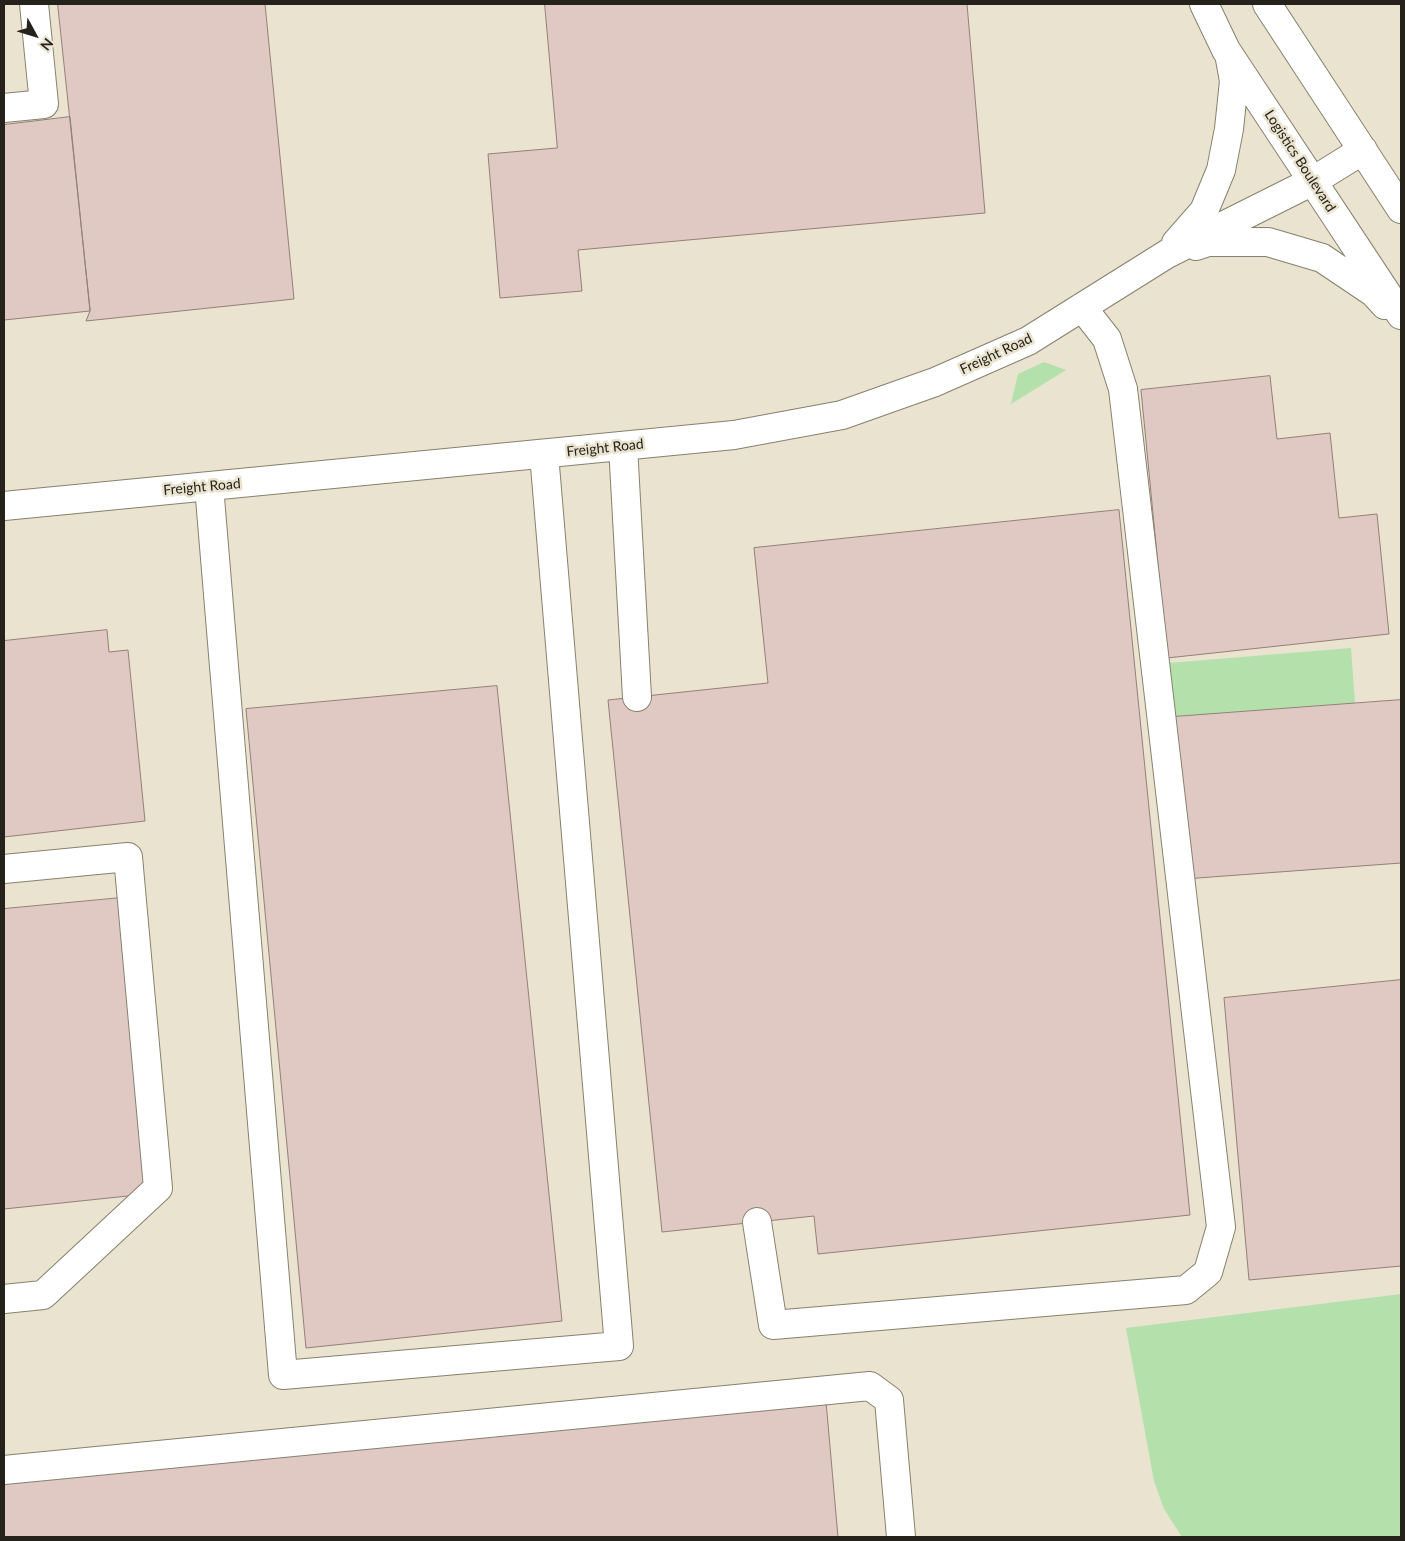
<!DOCTYPE html>
<html>
<head>
<meta charset="utf-8">
<style>
  body { margin:0 }
  #map { position:relative; width:1405px; height:1541px; overflow:hidden; background:#e9e3cf; font-family:Lato,sans-serif }
  canvas { display:block }
  .frame { position:absolute; inset:0; border:5px solid #25221b; pointer-events:none }
  .north { position:absolute; left:10px; top:10px; width:50px; height:50px; -webkit-text-stroke:4px #e9e3cf; paint-order:stroke; rotate:129deg; font-size:14px; font-weight:700; line-height:20px; text-align:center; color:#25221b }
  .north::after { content:''; display:block; margin:auto; width:18px; height:22px; background:#25221b; clip-path:polygon(50% 0,100% 100%,50% 72%,0 100%) }
</style>
</head>
<body>
<div id="map">
<canvas width="1405" height="1541"></canvas>
<div class="frame"></div>
<div class="north">N</div>
</div>
<script>
const ctx = document.querySelector('canvas').getContext('2d');
ctx.lineJoin = 'round';
function fill(path, color) { ctx.fillStyle = color; ctx.fill(path, 'evenodd'); }
function strokePath(path, color, width, dash) { ctx.strokeStyle = color; ctx.lineWidth = width; ctx.lineCap = dash ? 'butt' : 'round'; ctx.setLineDash(dash || []); ctx.stroke(path); }
function drawText(font, color, halo, rows, align = 'center') {
  ctx.font = font + ' Lato,sans-serif'; ctx.lineWidth = 5; ctx.setLineDash([]); ctx.textBaseline = 'middle'; ctx.strokeStyle = halo; ctx.fillStyle = color; for (const [text, x, y, turn = 0] of rows) {
    ctx.save(); ctx.translate(x, y); ctx.rotate((+turn || 0) * Math.PI / 180); ctx.textAlign = isNaN(turn) ? turn : align; if (halo) ctx.strokeText(text, 0, 0); ctx.fillText(text, 0, 0); ctx.restore();
  }
}
const green = new Path2D(`
  M1044 362 1066 370 1011 404 1018 374Z
  M1351 648 1355 703 1173 717 1169 663Z
  M1401 1294V1537H1182L1164 1509 1154 1481 1126 1328Z`);
const building = new Path2D(`
  M58 4H265L294 299 86 321 90 311Z
  M545 4H967L985 213 578 250 582 291 500 298 488 154 557 148Z
  M70 117 90 311 4 320V125Z
  M1270 376 1277 439 1330 433 1339 518 1377 514 1389 634 1167 658 1141 390Z
  M1119 510 1190 1215 818 1254 814 1216 662 1232 608 700 768 683 754 548Z
  M107 630 109 652 128 650 145 821 4 837V641Z
  M497 686 562 1321 306 1348 246 709Z
  M1401 700V863L1184 879 1173 717Z
  M121 898 147 1194 4 1209V909Z
  M1401 980V1266L1249 1280 1224 998Z
  M825 1390 838 1537H4V1467Z`);
const minor = new Path2D(`
  M1204 4 1226 50 1401 315
  M1267 4 1401 209
  M4 108 44 104 34 4
  M1176 243 1204 211 1221 170 1229 129 1234 81 1230 59
  M1196 246 1208 242H1268L1322 258 1374 293 1385 305
  M623 446 637 697
  M209 486 283 1375 619 1346 544 454
  M4 506 734 435 842 415 935 382 1028 341 1167 254 1313 181 1363 150
  M4 869 128 857 158 1188 43 1295 4 1299
  M757 1222 773 1325 1186 1290 1208 1272 1221 1227 1123 389 1107 339 1082 307
  M4 1470 870 1386 889 1400 901 1537`);
const streetNames = [
  ["Logistics Boulevard",1300,161,57],
  ["Freight Road",996,354,-25],
  ["Freight Road",605,448,-6],
  ["Freight Road",202,487,-5]
];
fill(green, '#b4e0ac');
fill(building, '#e0c9c3');
strokePath(building, '#947e79', 1);
strokePath(minor, '#86816e', 30);
strokePath(minor, '#fff', 28);
drawText('14px', '#25221b', '#e9e3cf', streetNames);
</script>
</body>
</html>
